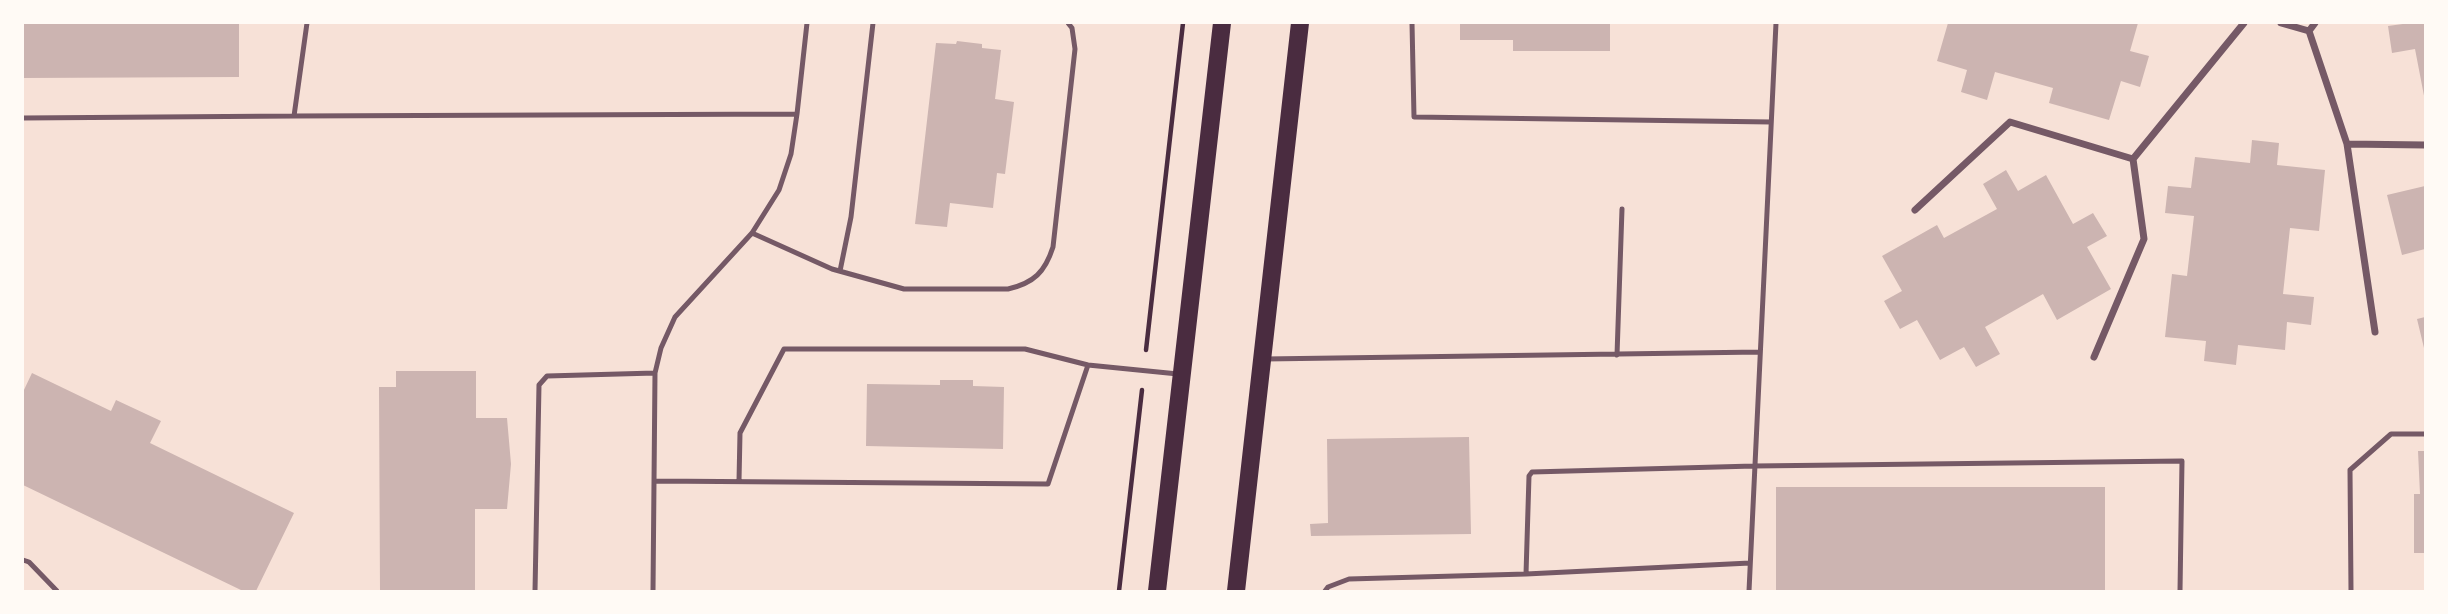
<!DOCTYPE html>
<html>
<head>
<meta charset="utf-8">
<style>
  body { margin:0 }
  #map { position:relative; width:2448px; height:614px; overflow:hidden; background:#f7e1d7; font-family:"Space Grotesk",sans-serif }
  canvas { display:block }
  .frame { position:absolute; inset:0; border:24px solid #fffaf5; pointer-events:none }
</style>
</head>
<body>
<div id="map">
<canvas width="2448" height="614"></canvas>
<div class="frame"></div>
</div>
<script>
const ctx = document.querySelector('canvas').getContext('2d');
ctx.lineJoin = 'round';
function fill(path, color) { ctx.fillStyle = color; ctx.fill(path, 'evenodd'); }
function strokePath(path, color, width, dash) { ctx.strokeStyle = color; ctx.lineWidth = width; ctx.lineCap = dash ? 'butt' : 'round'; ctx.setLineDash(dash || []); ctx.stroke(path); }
const building = new Path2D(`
  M23 23H239V77L23 78Z
  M1460 23H1610V51H1513V40H1460Z
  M1948 23H2138L2130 51 2149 56 2140 87 2121 81 2109 120 2049 103 2053 88 1995 72 1987 100 1961 92 1967 70 1937 61Z
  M2410 23H2425V101L2415 49 2392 53 2388 26Z
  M957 41 982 44V48L1001 50 995 99 1014 102 1005 174 997 173 993 208 950 203 947 227 915 224 936 43 956 44Z
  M2252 140 2279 143 2277 165 2325 170 2319 231 2290 228 2283 294 2314 297 2311 325 2287 322 2285 350 2238 345 2236 365 2204 361 2206 341 2165 337 2172 274 2187 276 2194 216 2165 213 2168 186 2191 188 2195 157 2250 163Z
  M2006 170 2018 191 2046 175 2073 224 2093 213 2107 236 2087 247 2111 289 2057 320 2043 294 1985 327 2000 354 1976 367 1964 347 1940 360 1917 320 1900 329 1884 301 1902 291 1882 256 1937 225 1944 238 1997 209 1983 184Z
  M2425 186V249L2402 255 2387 195Z
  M2425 317V348H2424L2417 319Z
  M396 371H476V418H507L511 464 507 509H475V591H380L379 387H396Z
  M32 373 111 411 116 400 161 421 150 443 294 513 256 591H243L23 485V392Z
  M940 380H973V386L1004 387 1003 449 866 446 867 384 940 385Z
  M1469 437 1471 534 1311 536 1310 524 1328 523 1327 439Z
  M2418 451H2425V553H2414V494H2420Z
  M1776 487H2105V591H1776Z`);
const path = new Path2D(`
  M1146 350 1183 23
  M1119 591 1142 390`);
const service = new Path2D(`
  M307 23 294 116 797 114
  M1412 23 1414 117 1771 122
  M23 118 294 116
  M752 233 832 269 904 289H1008C1034 283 1045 272 1053 247L1075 49 1072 28 1068 23
  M840 271 851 217 873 23
  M1617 355 1622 209
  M1265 359 1760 352
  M654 481 1048 484 1088 365
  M739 481 740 433 784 349H1025L1088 365 1178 374
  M23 560 29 562 57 591
  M1526 574 1529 476 1532 472 1754 466 2182 461 2180 591
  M535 591 539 385 547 376 655 373
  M653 591 655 373 661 348 675 317 752 233 779 190 791 154 797 114 807 23
  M1325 591 1328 587 1349 579 1526 574 1750 563
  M1749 591 1776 23
  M2351 591 2350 470 2391 434H2425`);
const minor = new Path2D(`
  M2281 23 2309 31 2315 23
  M2309 31 2347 144 2375 332
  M2347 144 2425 145
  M1915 210 2010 122 2133 159 2244 23
  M2094 357 2144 239 2133 159`);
const primary = new Path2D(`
  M1157 591 1222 23
  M1236 591 1300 23`);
fill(building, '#ccb4b1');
strokePath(path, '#4a2c40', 4.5);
strokePath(service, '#755966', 5);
strokePath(minor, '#755966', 7);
strokePath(primary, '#4a2c40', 18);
</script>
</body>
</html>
